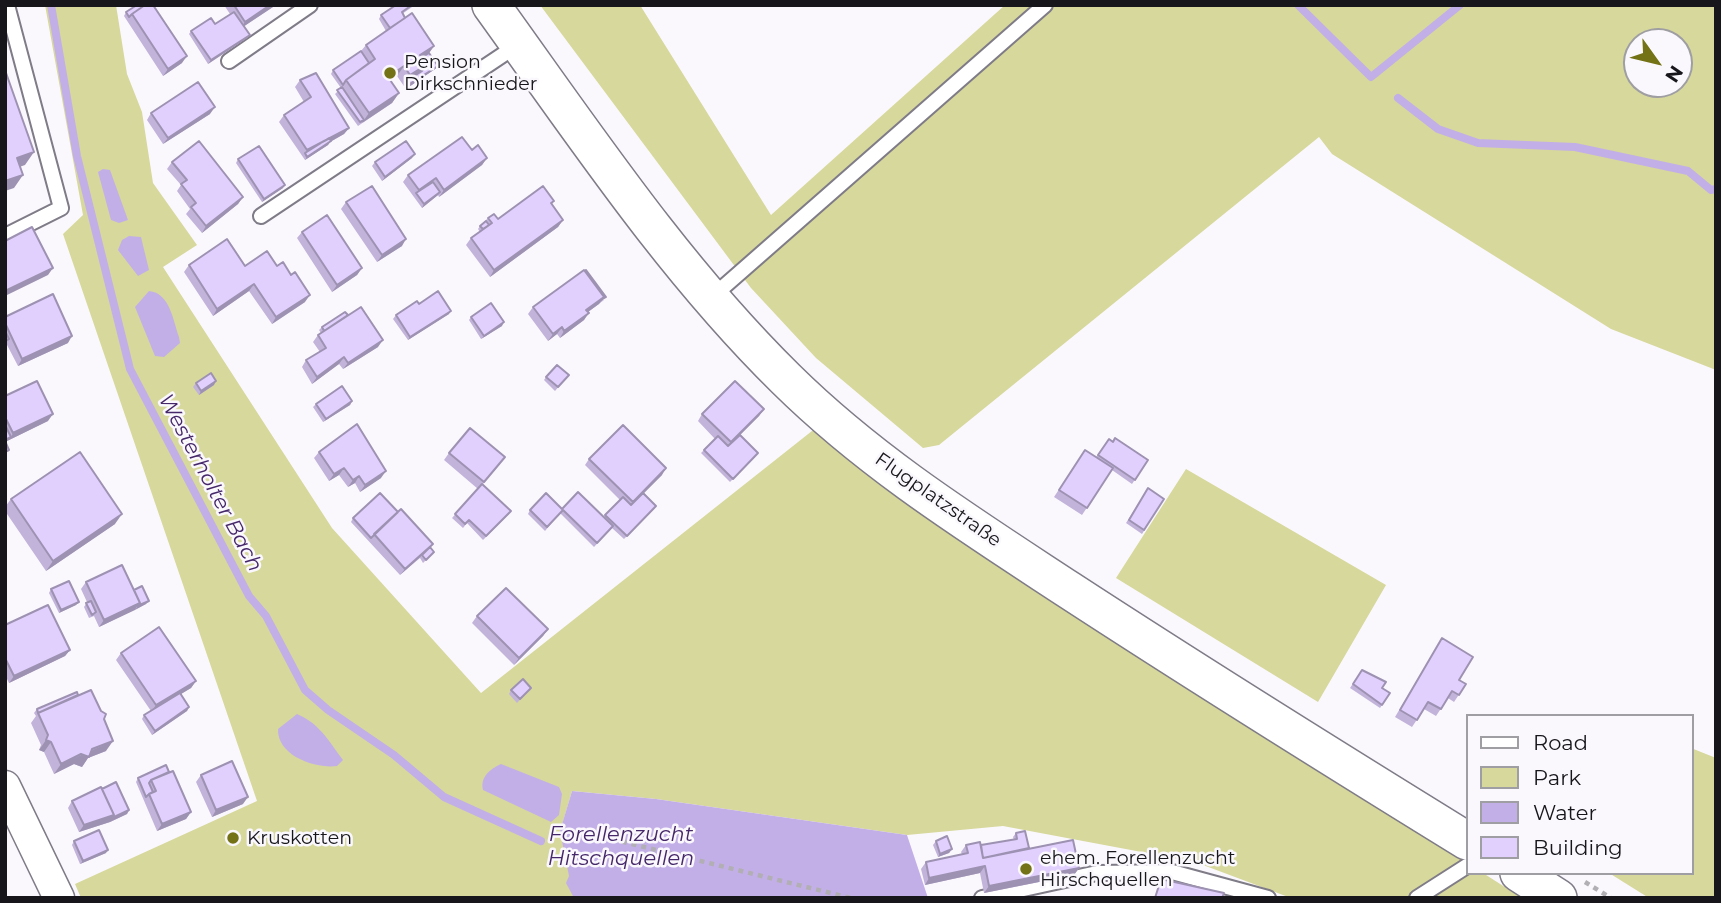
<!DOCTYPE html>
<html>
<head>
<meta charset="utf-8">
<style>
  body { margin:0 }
  #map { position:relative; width:1721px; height:903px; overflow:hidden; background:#faf8fd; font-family:Montserrat,sans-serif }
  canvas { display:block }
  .frame { position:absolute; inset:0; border:7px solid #17161a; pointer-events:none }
  .legend { position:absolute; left:1466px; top:714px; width:228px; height:161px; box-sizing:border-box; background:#faf8fd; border:2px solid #9f9ea2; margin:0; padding:9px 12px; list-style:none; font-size:21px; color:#17161a }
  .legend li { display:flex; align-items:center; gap:14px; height:35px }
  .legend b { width:35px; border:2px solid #9f9ea2 }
  .north { position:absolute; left:1623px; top:28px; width:70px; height:70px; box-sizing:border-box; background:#faf8fd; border:2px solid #9f9ea2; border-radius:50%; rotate:124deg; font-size:19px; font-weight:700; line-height:28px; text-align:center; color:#17161a }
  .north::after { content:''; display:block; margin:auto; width:24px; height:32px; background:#737216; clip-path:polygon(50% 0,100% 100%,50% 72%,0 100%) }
</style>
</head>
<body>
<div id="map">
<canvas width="1721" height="903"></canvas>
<div class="frame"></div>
<ul class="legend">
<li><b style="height:9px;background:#fff"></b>Road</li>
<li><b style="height:19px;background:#d7d89c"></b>Park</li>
<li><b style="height:19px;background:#c3afe7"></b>Water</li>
<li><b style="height:19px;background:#e1d0fe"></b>Building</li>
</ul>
<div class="north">N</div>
</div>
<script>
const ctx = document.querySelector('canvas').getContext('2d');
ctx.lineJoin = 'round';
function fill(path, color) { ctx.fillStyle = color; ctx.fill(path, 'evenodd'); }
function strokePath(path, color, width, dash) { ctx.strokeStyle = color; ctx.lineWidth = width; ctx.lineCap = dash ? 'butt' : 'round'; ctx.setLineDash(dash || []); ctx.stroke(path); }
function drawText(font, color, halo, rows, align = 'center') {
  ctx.font = font + ' Montserrat,sans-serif'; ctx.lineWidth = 5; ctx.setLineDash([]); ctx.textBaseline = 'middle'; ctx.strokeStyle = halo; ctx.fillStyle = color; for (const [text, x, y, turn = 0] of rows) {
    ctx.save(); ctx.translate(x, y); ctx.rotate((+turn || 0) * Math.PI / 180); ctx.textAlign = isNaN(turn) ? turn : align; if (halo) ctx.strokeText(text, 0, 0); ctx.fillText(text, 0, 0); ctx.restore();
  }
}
const green = new Path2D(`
  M45 5H116L127 74 142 112 153 183 197 245 163 267 332 528 481 693 817 427C894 502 985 555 1074 613 1204 698 1336 781 1467 863V873H1483L1522 898H1291L1195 862 1003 826 907 835 656 799 572 791 560 832 589 898H81L75 884 257 801 63 234 83 215Z
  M540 5H640L771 215 1005 5H1716V370L1611 329 1332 154 1319 137 939 445 923 448 816 358 751 288ZM1637 42H1679V84H1637Z
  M1186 469 1386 585 1318 702 1116 578Z
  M1691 748 1716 758V898H1649L1609 873H1691Z`);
const water = new Path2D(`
  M103 169 110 170 128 220 119 223 111 220 98 172Z
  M129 236 141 237 149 270 138 276 118 250 122 240Z
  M149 291C170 293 173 320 179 337L180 343 164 357 155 356 135 307Z
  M297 714C320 724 328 740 343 760L337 766C316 769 277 756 278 729Z
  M501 764 559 787 562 794 559 815 551 822 483 790C480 777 490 769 501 764Z
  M572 791 656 799 907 835 928 898H574L566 883 569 876 560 831Z`);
const stream = new Path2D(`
  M51 5 77 156 130 369 249 596 266 616 305 690 328 710 394 755 444 797 541 841
  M1298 5 1371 77 1460 5
  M1398 98 1438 129 1478 143 1575 147 1688 171 1711 190 1716 189`);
const path = new Path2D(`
  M583 832 851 898
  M1585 882 1611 898`);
const service = new Path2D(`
  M229 61 310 5
  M261 216 519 44
  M5 236 61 208 7 5
  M712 297 1045 5
  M982 898 1097 873 1172 872 1268 898
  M1417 898 1467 866`);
const minor = new Path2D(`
  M5 786 59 898`);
const tertiary = new Path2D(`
  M491 5C584 134 673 268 786 379 871 463 970 525 1069 590 1201 676 1334 759 1467 841
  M1519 873 1558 898`);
const wall = new Path2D(`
  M137 5 182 63 163 76 124 16 126 12Z
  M224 5H276L244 26 247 38 208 64 189 34 191 31 215 24 230 14Z
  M392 5H415L402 14 434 46 429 53 435 69 406 89 397 76 391 81 399 93 392 103 358 126 335 94 341 88 331 74 333 70 361 51 366 45 386 31 379 19 381 15 393 7Z
  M300 80 349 128 344 134 330 142 328 145 305 160 279 122 284 115 304 102 295 87Z
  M151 113 210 114 163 144 147 120Z
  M472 150 487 158 482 165 439 197 438 195 422 208 403 182 408 175Z
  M412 158 382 181 372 166 375 162Z
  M238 159 283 188 262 202 236 163Z
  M172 162 243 197 238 204 202 233 186 214 190 209 177 191 181 185 167 169Z
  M554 201 552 204 563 220 558 227 490 277 466 245 471 238 480 232 478 229 480 226 488 218 498 219Z
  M346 202 402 246 377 262 341 209Z
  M302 232 362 268 357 275 332 292 297 238Z
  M189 265 277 266 305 302 272 324 249 291 213 316 184 272Z
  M604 300 588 312 584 320 560 338 557 334 548 341 528 314 533 307Z
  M419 304 449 314 408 340 393 319 396 315Z
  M348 315 378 347 343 369 339 364 312 384 302 367 306 360 320 352 313 342 318 335 321 333 319 330 322 327Z
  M5 317 68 343 18 366 6 343H5Z
  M471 317 502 326 481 339 469 320Z
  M546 377 566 378 555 391 544 380Z
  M196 383 214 385 199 395 193 387Z
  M5 396 48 421 5 442 9 450 5 454Z
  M352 401 350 405 323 422 313 407 316 404Z
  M764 409 759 416 740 435 755 457 730 482 701 453 715 439 698 421 702 414Z
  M1109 439 1148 460 1132 484 1112 470 1082 515 1054 497 1085 450 1096 457Z
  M319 452 381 478 360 492 355 483 348 487 339 475 329 481 314 458Z
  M449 453 500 464 483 484 509 514 483 540 467 523 463 528 452 518 478 489 444 460Z
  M589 459 662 475 644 493 656 506 654 509 624 539 612 528 594 547 560 513 545 531 528 514 530 510 562 509 604 517 620 500 585 465Z
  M1148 488 1164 499 1142 534 1126 523Z
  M11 499 115 524 46 571 5 511V507Z
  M353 518 430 547 434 552 423 563 420 558 400 575 351 522Z
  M86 582 134 590 146 604 99 627 94 616 89 618 84 607 87 602 81 589Z
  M51 589 76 605 59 613 49 593Z
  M477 616 548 629 543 636 514 665 472 623Z
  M5 625 70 650 65 656 9 683 5 675Z
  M1442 638 1459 680 1466 684 1454 702 1448 698 1436 716 1424 709 1412 727 1395 717Z
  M121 653 196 681 191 688 181 694 189 707 187 711 152 735 142 719 144 715 151 711 116 660Z
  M1362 670 1382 688 1390 693 1380 708 1350 688Z
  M531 688 517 703 509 694 511 690Z
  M78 695 104 719 106 751 88 758 82 767 74 764 54 774 44 752 39 750 41 745 31 723 36 716 34 713 37 709Z
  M169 772 191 812 186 819 157 831 136 782 138 778Z
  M201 775 243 804 212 817 196 782Z
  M72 801 129 810 127 814 110 822 79 832 68 808Z
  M1016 833 1029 848 1079 868 1074 875 984 893 980 873 925 885 921 869 926 862 962 854 961 852 966 845H981L1014 840 1013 837Z
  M74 841 106 853 80 864 72 845Z
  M936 841 952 849 949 853 938 857 933 845Z`);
const shadedWall = new Path2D(`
  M270 5H276L240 29 245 22Z
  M250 35 247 38 208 64 211 60Z
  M434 46 427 56 416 63 420 55Z
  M187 56 182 63 163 76 168 69Z
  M426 65 419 75 405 82 410 75Z
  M404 66 397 76 381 87 388 77Z
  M438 66 435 69 406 89 408 85Z
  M399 93 392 103 362 123 369 113Z
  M215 107 210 114 163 144 168 138Z
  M349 128 344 134 330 142 328 145 305 160 307 157 305 153 307 150Z
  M34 152 25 165 8 171 17 158Z
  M415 154 412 158 382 181 385 177Z
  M487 158 482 165 439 197 444 190Z
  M23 175 14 188 5 191V181Z
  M285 185 283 188 262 202 264 199Z
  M440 192 438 195 422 208 424 204Z
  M243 197 238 204 202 233 206 226Z
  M563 220 558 227 490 277 494 270Z
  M406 239 402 246 377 262 382 255Z
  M53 268 48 275 5 296V291Z
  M362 268 357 275 332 292 337 285Z
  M254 284 249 291 213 316 217 309Z
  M310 295 305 302 272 324 276 317Z
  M604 297 599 304 581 317 586 310Z
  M451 311 449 314 408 340 410 337Z
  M589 313 584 320 560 338 564 331Z
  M504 322 502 326 481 339 484 336Z
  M562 327 557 334 548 341 553 334Z
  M72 336 68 343 18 366 22 359Z
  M383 340 378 347 343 369 348 363Z
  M344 357 339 364 312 384 317 377Z
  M216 381 214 385 199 395 201 391Z
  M352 401 350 405 323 422 326 419Z
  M764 409 759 416 726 449 731 442Z
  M53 414 48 421 5 442V440L11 437 13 433Z
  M344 468 339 475 329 481 334 474Z
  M666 468 662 475 628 509 633 502Z
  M386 471 381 478 360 492 365 485Z
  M359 476 355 483 348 487 353 480Z
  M122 514 115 524 46 571 53 561Z
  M433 544 428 550 400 575 405 569Z
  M149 601 146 604 135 610 137 606Z
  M79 602 76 605 59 613 61 610Z
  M140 603 135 610 99 627 104 620Z
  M548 629 543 636 514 665 519 658Z
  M70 650 65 656 9 683 14 676Z
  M196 681 191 688 151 712 156 705Z
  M189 707 187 711 152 735 155 731Z
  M46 740 51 742 44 752 39 750Z
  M113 741 106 751 88 758 82 767 74 764 54 774 61 764Z
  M248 797 243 804 212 817 216 810Z
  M129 810 127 814 110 822 79 832 84 825Z
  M191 812 186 819 157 831 162 824Z
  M952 849 949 853 938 857 940 854Z
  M108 850 106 853 80 864 83 861Z
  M985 866 980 873 925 885 929 878Z
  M1079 868 1074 875 984 893 989 886Z`);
const building = new Path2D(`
  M137 5H145L132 14 129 17 126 12Z
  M145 5H153L187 56 168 69 132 14Z
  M234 5H270L245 22Z
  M396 5H412L402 12 405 18 390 28 381 15Z
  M234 12 250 35 211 60 191 31 211 18 215 24Z
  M412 13 434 46 420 55 426 65 410 75 404 66 388 77 399 93 369 113 346 80 375 59 366 45Z
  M361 51 369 63 346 80 343 85 333 70Z
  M429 53 438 66 408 85 405 82 422 71 426 65 421 58Z
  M5 70 34 152 17 158 23 175 5 181Z
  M316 73 349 128 307 150 284 115 311 97 300 80Z
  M198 82 215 107 168 138 151 113Z
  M342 87 364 120 360 122 337 90Z
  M462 137 472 150 478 145 487 158 444 190 436 178 419 190 408 175Z
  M329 138 331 141 307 157 305 153Z
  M199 141 243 197 206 226 191 207 196 203 181 184 187 180 172 162Z
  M406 141 415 154 385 177 375 162Z
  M259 146 285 185 264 199 238 159Z
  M433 182 440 192 424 204 416 193Z
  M372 186 406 239 382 255 346 202Z
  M543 186 554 201 551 203 563 220 494 270 471 238 492 223 488 218 494 214 498 219Z
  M327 215 362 268 337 285 302 232Z
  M486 221 489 225 483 229 480 226Z
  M32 227 53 268 5 291V241Z
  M227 239 245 266 267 251 277 266 283 262 291 275 295 272 310 295 276 317 254 284 217 309 189 265Z
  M584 270 604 297 586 310 589 313 564 331 562 327 553 334 533 307Z
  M586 270 606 297 601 300 604 297 585 271Z
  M438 291 451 311 410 337 396 315 417 301 419 304Z
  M53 294 72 336 22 359 5 323V317Z
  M491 303 504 322 484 336 471 317Z
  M361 307 383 340 348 363 344 357 317 377 306 360 326 348 318 335Z
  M345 312 348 315 324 331 322 327Z
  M5 331 9 339 5 341Z
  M557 365 569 375 558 387 546 377Z
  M211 373 216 381 201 391 196 383Z
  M37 381 53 414 13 433 5 417V396Z
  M735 381 764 409 731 442 702 414Z
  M342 386 352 401 326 419 316 404Z
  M357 424 386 471 365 485 359 476 353 480 344 468 334 474 319 452Z
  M5 425 11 437 5 440Z
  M623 425 666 468 633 502 589 459Z
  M470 428 505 457 484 482 449 453Z
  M740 435 758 453 733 479 704 450 718 436 728 446Z
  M1115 438 1148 460 1135 480 1098 455 1109 439 1113 442Z
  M5 441 9 450 5 452Z
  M1085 450 1113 468 1087 508 1059 490Z
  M80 452 122 514 53 561 11 499Z
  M482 484 511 511 486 536 469 520 465 524 455 514Z
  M1148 488 1164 499 1144 530 1129 520Z
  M578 492 613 526 597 543 563 510 547 527 530 510 546 493 562 509Z
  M380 493 398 512 371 538 353 518Z
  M643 493 656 506 627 536 605 515 623 497 631 505Z
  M401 509 433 544 405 569 374 534Z
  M430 547 434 552 426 560 422 555Z
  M122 565 140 603 104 620 86 582Z
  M69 581 79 602 61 610 51 589Z
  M142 586 149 601 137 606 140 603 134 590Z
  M506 588 548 629 519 658 477 616Z
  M91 601 96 612 92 615 86 603Z
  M48 605 70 650 14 676 5 658V625Z
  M159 627 196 681 156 705 121 653Z
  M1442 638 1473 657 1459 680 1466 684 1459 695 1452 691 1441 709 1428 702 1417 720 1400 710Z
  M1362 670 1386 682 1382 688 1390 693 1382 705 1353 684Z
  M523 679 531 688 520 699 511 690Z
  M91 690 101 711 106 714 104 719 113 741 92 749 89 757 81 754 61 764 51 742 46 740 48 735 38 713Z
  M77 692 78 695 38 713 37 709Z
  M180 693 189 707 155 731 144 715Z
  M232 761 248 797 216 810 201 775Z
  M166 765 169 772 151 780 149 783 153 792 149 794 146 797 138 778Z
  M173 771 191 812 162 824 149 794 156 791 151 780Z
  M116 782 129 810 112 818 114 815 102 789Z
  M101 787 114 815 84 825 72 801Z
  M99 830 108 850 83 861 74 841Z
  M1025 831 1029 848 983 858 981 845 1017 839 1016 833Z
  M947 836 952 849 940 854 936 841Z
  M1073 840 1079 868 989 886 985 866 929 878 926 862 968 853 966 845 980 842 983 858Z
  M1161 879 1224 893 1222 898H1155Z`);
const markers = [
  [390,73,7,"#737216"],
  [233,838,7,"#737216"],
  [1026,869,7,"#737216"]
];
const poiNames = [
  ["Pension",404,62],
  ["Dirkschnieder",404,84],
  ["Kruskotten",247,838],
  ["ehem. Forellenzucht",1040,858],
  ["Hirschquellen",1040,880]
];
const streetNames = [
  ["Flugplatzstraße",938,500,35]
];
const waterNames = [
  ["Westerholter Bach",210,483,62],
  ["Forellenzucht",621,835],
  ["Hitschquellen",621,859]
];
fill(green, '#d7d89c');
fill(water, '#c3afe7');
strokePath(stream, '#c3afe7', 8);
strokePath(service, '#7f7b87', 18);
strokePath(minor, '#7f7b87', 33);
strokePath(tertiary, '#7f7b87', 40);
strokePath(path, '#b1afb4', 4.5, [5, 5]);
strokePath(service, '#fff', 14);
strokePath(minor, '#fff', 30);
strokePath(tertiary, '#fff', 37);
fill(wall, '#c2b3da');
fill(shadedWall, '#9e92b2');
fill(building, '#e1d0fe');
strokePath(building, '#9e92b2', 2);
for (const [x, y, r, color] of markers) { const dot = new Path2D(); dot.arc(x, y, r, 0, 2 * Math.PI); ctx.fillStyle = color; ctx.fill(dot); strokePath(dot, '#faf8fd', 2.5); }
drawText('19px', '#17161a', '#faf8fd', poiNames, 'left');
drawText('19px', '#17161a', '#faf8fd', streetNames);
drawText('italic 21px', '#46286a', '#faf8fd', waterNames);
</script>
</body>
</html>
